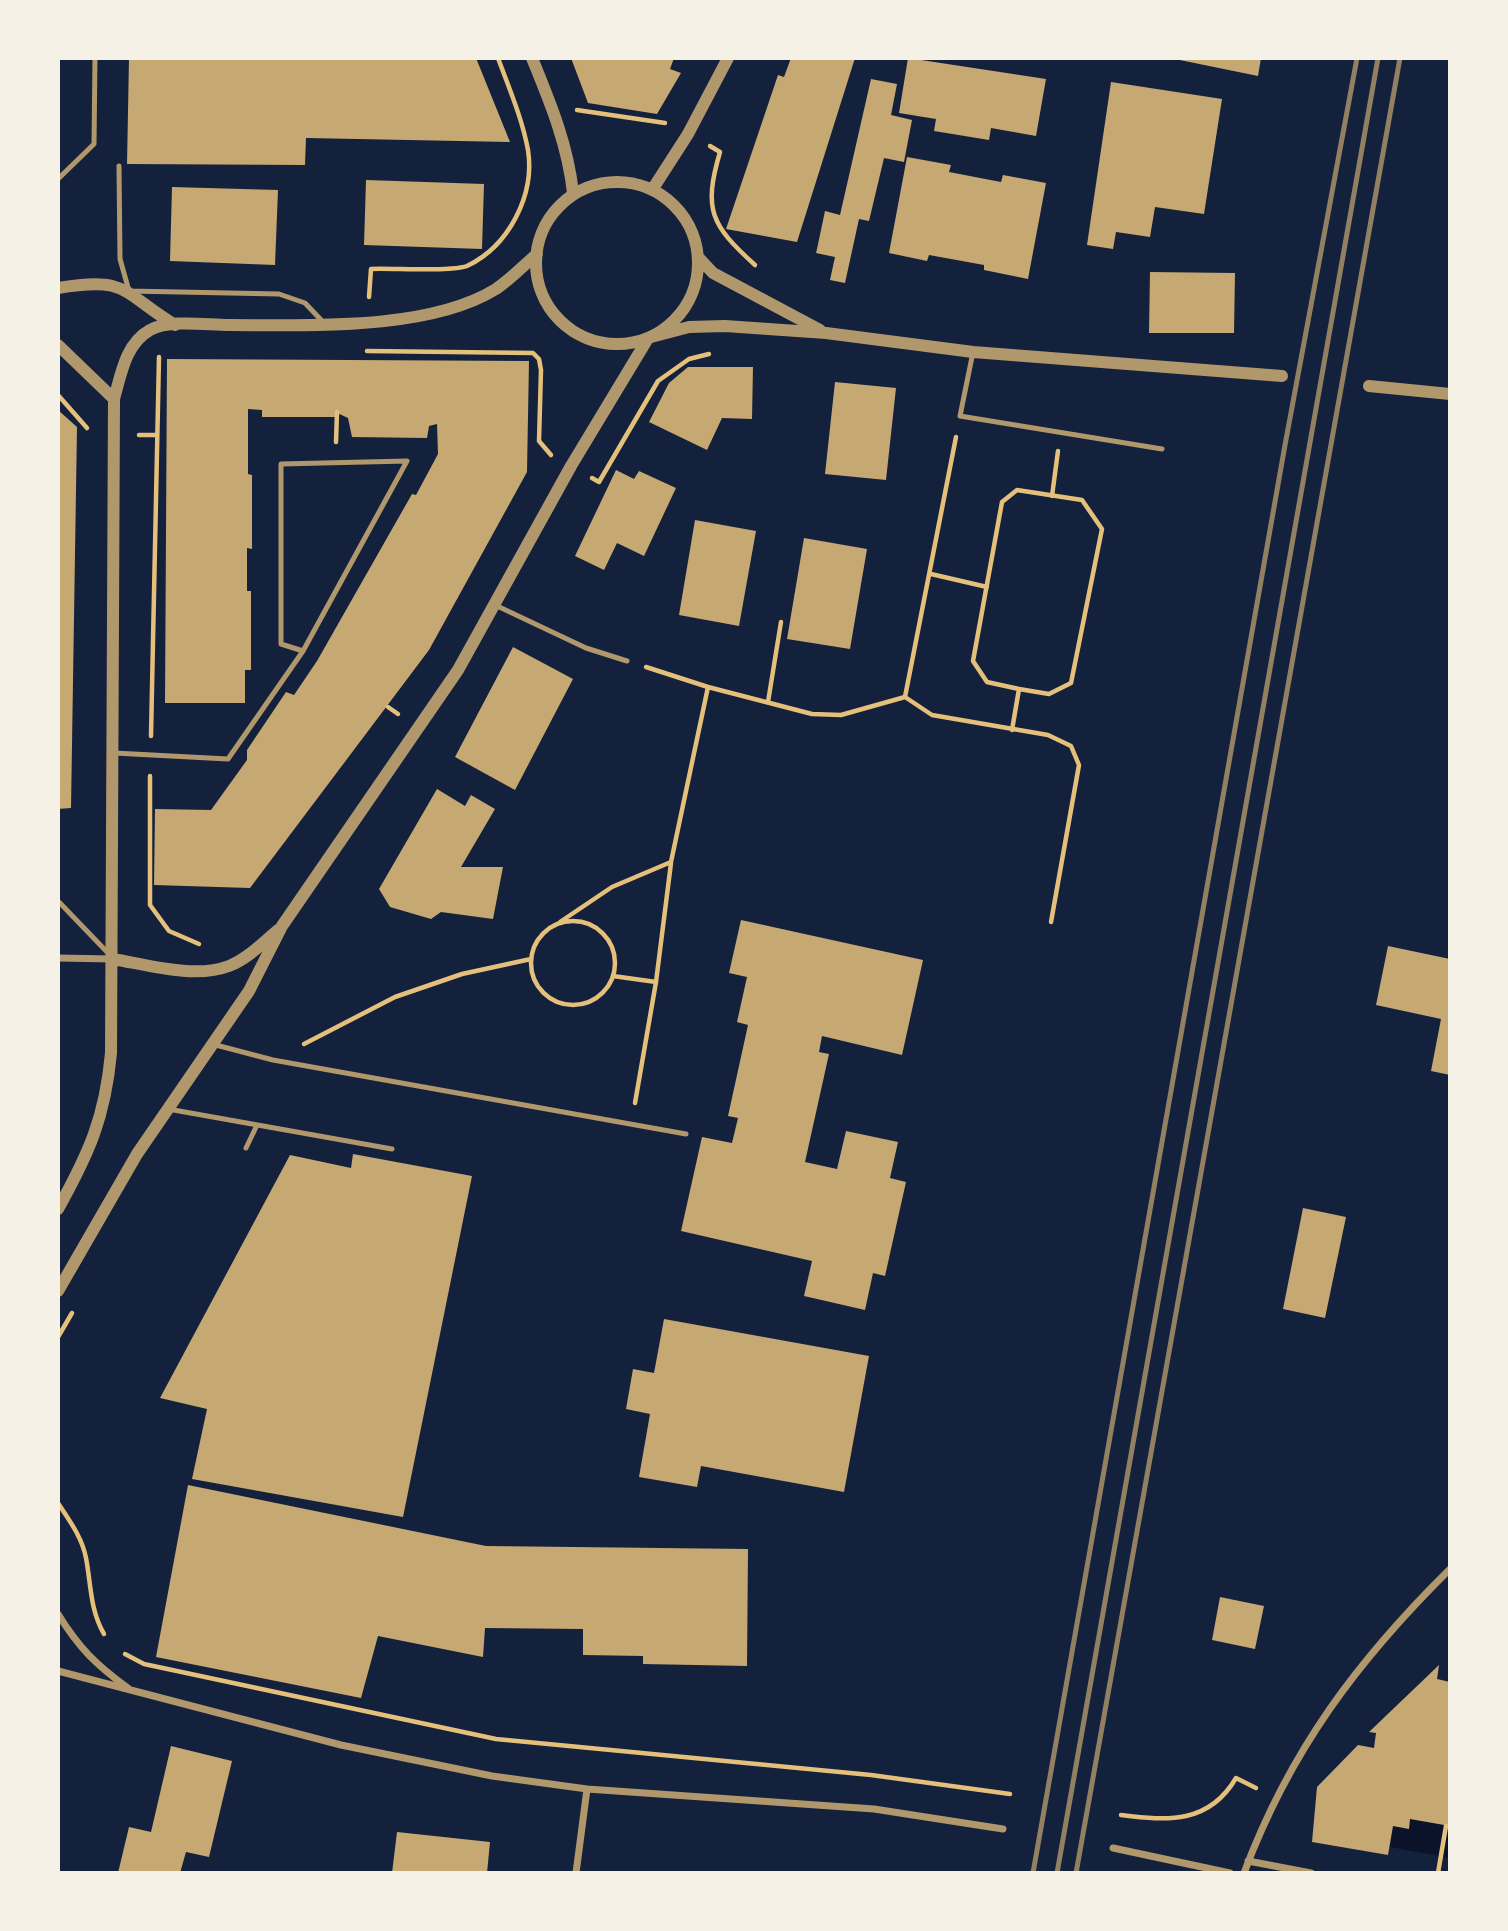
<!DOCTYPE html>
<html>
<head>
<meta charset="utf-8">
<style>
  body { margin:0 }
  #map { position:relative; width:1508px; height:1931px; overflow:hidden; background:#14213d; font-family:Karla,sans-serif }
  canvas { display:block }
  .frame { position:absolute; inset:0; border:60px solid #f6f1e7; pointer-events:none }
</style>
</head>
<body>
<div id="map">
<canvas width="1508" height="1931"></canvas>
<div class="frame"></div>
</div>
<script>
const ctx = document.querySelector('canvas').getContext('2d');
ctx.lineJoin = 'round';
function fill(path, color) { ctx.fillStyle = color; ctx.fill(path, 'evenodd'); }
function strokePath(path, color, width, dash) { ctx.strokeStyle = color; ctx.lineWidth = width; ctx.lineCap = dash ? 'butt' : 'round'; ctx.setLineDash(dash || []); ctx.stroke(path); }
const water = new Path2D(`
  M1410 1819 1450 1826V1858L1390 1847 1393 1826 1409 1829Z`);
const building = new Path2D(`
  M129 58H476L510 142 306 138 305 165 127 164Z
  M571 58H674L670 69 681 73 657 114 588 103Z
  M791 58H855L797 242 726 229 778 75 784 77Z
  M908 58 1046 79 1036 136 991 128 989 140 934 131 936 119 899 113Z
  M1170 58H1261L1258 76Z
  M871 79 897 84 891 115 912 120 904 162 884 158 869 221 859 219 845 283 830 280 835 257 816 253 817 249 825 211 840 215Z
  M1111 82 1222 99 1204 214 1155 207 1150 237 1116 232 1113 249 1087 245Z
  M907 157 951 165 949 172 1001 182 1003 175 1046 183 1028 279 984 270V265L929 255 927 261 889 253Z
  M366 180 484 184 482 249 364 245Z
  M172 187 278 190 275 265 170 261Z
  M1150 272 1235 273 1234 333H1149Z
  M167 359 529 361 527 472 429 650 250 888 154 885 155 809 211 810 247 760V750L286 692 294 695 317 661 412 494 416 495 438 454 437 424 429 426 427 438 352 437 348 418 335 412V417H262V410L248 409V474L252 475V549L247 548V591H251V670H245V703H165Z
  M688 367H753L752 419 722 418 707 450 649 422 669 383Z
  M835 382 896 388 886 480 825 474Z
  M58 410 77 427 71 808 58 809Z
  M616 470 634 479 639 471 676 488 644 556 617 543 604 570 575 556Z
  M695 520 756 531 739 626 679 615Z
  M804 538 867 549 850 649 787 639Z
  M513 647 573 679 515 790 455 757Z
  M437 789 465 806 471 795 495 809 461 867H503L493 919 441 912 431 919 390 907 379 889Z
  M741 920 923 960 902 1055 822 1036 819 1052 829 1054 805 1162 837 1169 846 1131 898 1142 890 1178 906 1182 885 1276 873 1273 865 1310 804 1296 812 1261 681 1231 702 1137 732 1143 738 1118 728 1116 748 1025 737 1022 747 977 729 973Z
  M1388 946 1450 959V1075L1431 1071 1441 1019 1376 1005Z
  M353 1154 472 1176 403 1517 192 1479 207 1409 160 1398 290 1155 351 1168Z
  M1303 1208 1346 1217 1325 1318 1283 1309Z
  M664 1319 869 1356 844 1492 701 1466 697 1487 639 1477 650 1414 626 1409 633 1369 654 1373Z
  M188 1485 486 1546 748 1549 747 1666 643 1664V1656L583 1655V1629L485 1628 483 1657 378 1636 361 1698 156 1657Z
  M1220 1597 1264 1606 1255 1649 1212 1640Z
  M1439 1665 1437 1679 1450 1682V1826L1410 1819 1409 1829 1393 1826 1388 1855 1312 1842 1317 1787 1358 1745 1374 1748 1376 1733 1369 1732Z
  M171 1746 232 1761 209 1857 186 1852 180 1873H118L129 1827 151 1832Z
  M397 1832 490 1842 487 1873H392Z`);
const path = new Path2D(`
  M577 110 665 123
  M710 146 720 152C703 210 711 225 755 265
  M369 297 371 269C392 268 452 272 467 266 509 246 535 195 528 150 522 118 509 88 498 58
  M367 351 533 353 539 359 541 370 539 441 551 455
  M58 395 87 428
  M139 435H155
  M336 442 337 412
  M592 478 599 482 658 381 689 359 709 354
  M1052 496 1058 451
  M931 574 987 587
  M646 667 708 687
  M905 697 932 715 1048 735 1071 746 1079 765 1051 922
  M768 702 781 622
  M388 707 398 714
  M1012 730 1019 689 1049 694 1071 683 1102 529 1082 500 1017 490 1002 502 973 661 987 682 1019 689
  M151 736 159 357
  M150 776V905L169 931 199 944
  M531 963a42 42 0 1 1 84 0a42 42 0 1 1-84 0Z
  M560 922 612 887 671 862 708 687 812 714 841 715 905 697 956 437
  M613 976 656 982
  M304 1044 395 997 462 974 531 959
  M635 1103 656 982 671 863
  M58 1337 72 1313
  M58 1503C69 1520 82 1537 86 1558 91 1584 90 1610 104 1634
  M125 1654 144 1664 496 1739 871 1775 1010 1794
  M1121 1815C1168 1821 1209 1824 1236 1778L1256 1788
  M1438 1873 1446 1826`);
const service = new Path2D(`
  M119 166 120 259 129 291 279 294 305 303 323 322
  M58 179 94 144 95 58
  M973 352 960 416 1162 449
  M495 605 586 648 627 661
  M114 753 228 759 303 651 407 461 281 464V644L303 651
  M58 901 109 954
  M212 1044 273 1060 686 1134
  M168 1109 392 1149
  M246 1148 257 1125`);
const minor = new Path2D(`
  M58 958 112 959
  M58 1614C79 1648 96 1665 128 1688
  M58 1671 341 1745 492 1776 587 1789 874 1809 1003 1829
  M1113 1848 1230 1873
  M1248 1861 1311 1873
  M576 1873 587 1789
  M1244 1873C1290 1750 1358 1660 1450 1569`);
const tertiary = new Path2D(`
  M532 58C550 102 568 145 573 193
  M536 263a81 81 0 1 1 162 0a81 81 0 1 1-162 0Z
  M652 190 688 134 728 58
  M699 258 713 273 820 330
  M58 288C128 276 121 292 175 325
  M651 337 689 327 725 326 826 333 973 352 1282 376
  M58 345 114 399
  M1369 386 1450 394
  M113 959C148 965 195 979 229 966 247 959 263 943 278 930
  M58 1209C89 1153 105 1118 111 1053L114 399C121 375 125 344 150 330 171 319 206 325 229 325 308 325 428 331 496 289 511 279 524 265 537 254
  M58 1291 137 1154 249 991 282 926 458 670 571 466 647 340`);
const rail = new Path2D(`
  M1033 1873 1285 445 1357 58
  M1057 1873 1378 58
  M1076 1873 1400 58`);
fill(water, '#0b132b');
fill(building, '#c6a872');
strokePath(path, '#e5c07b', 4.5);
strokePath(service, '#b1986c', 5);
strokePath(minor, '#b1986c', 7);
strokePath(tertiary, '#b1986c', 12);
strokePath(rail, '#918062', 5);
</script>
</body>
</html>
